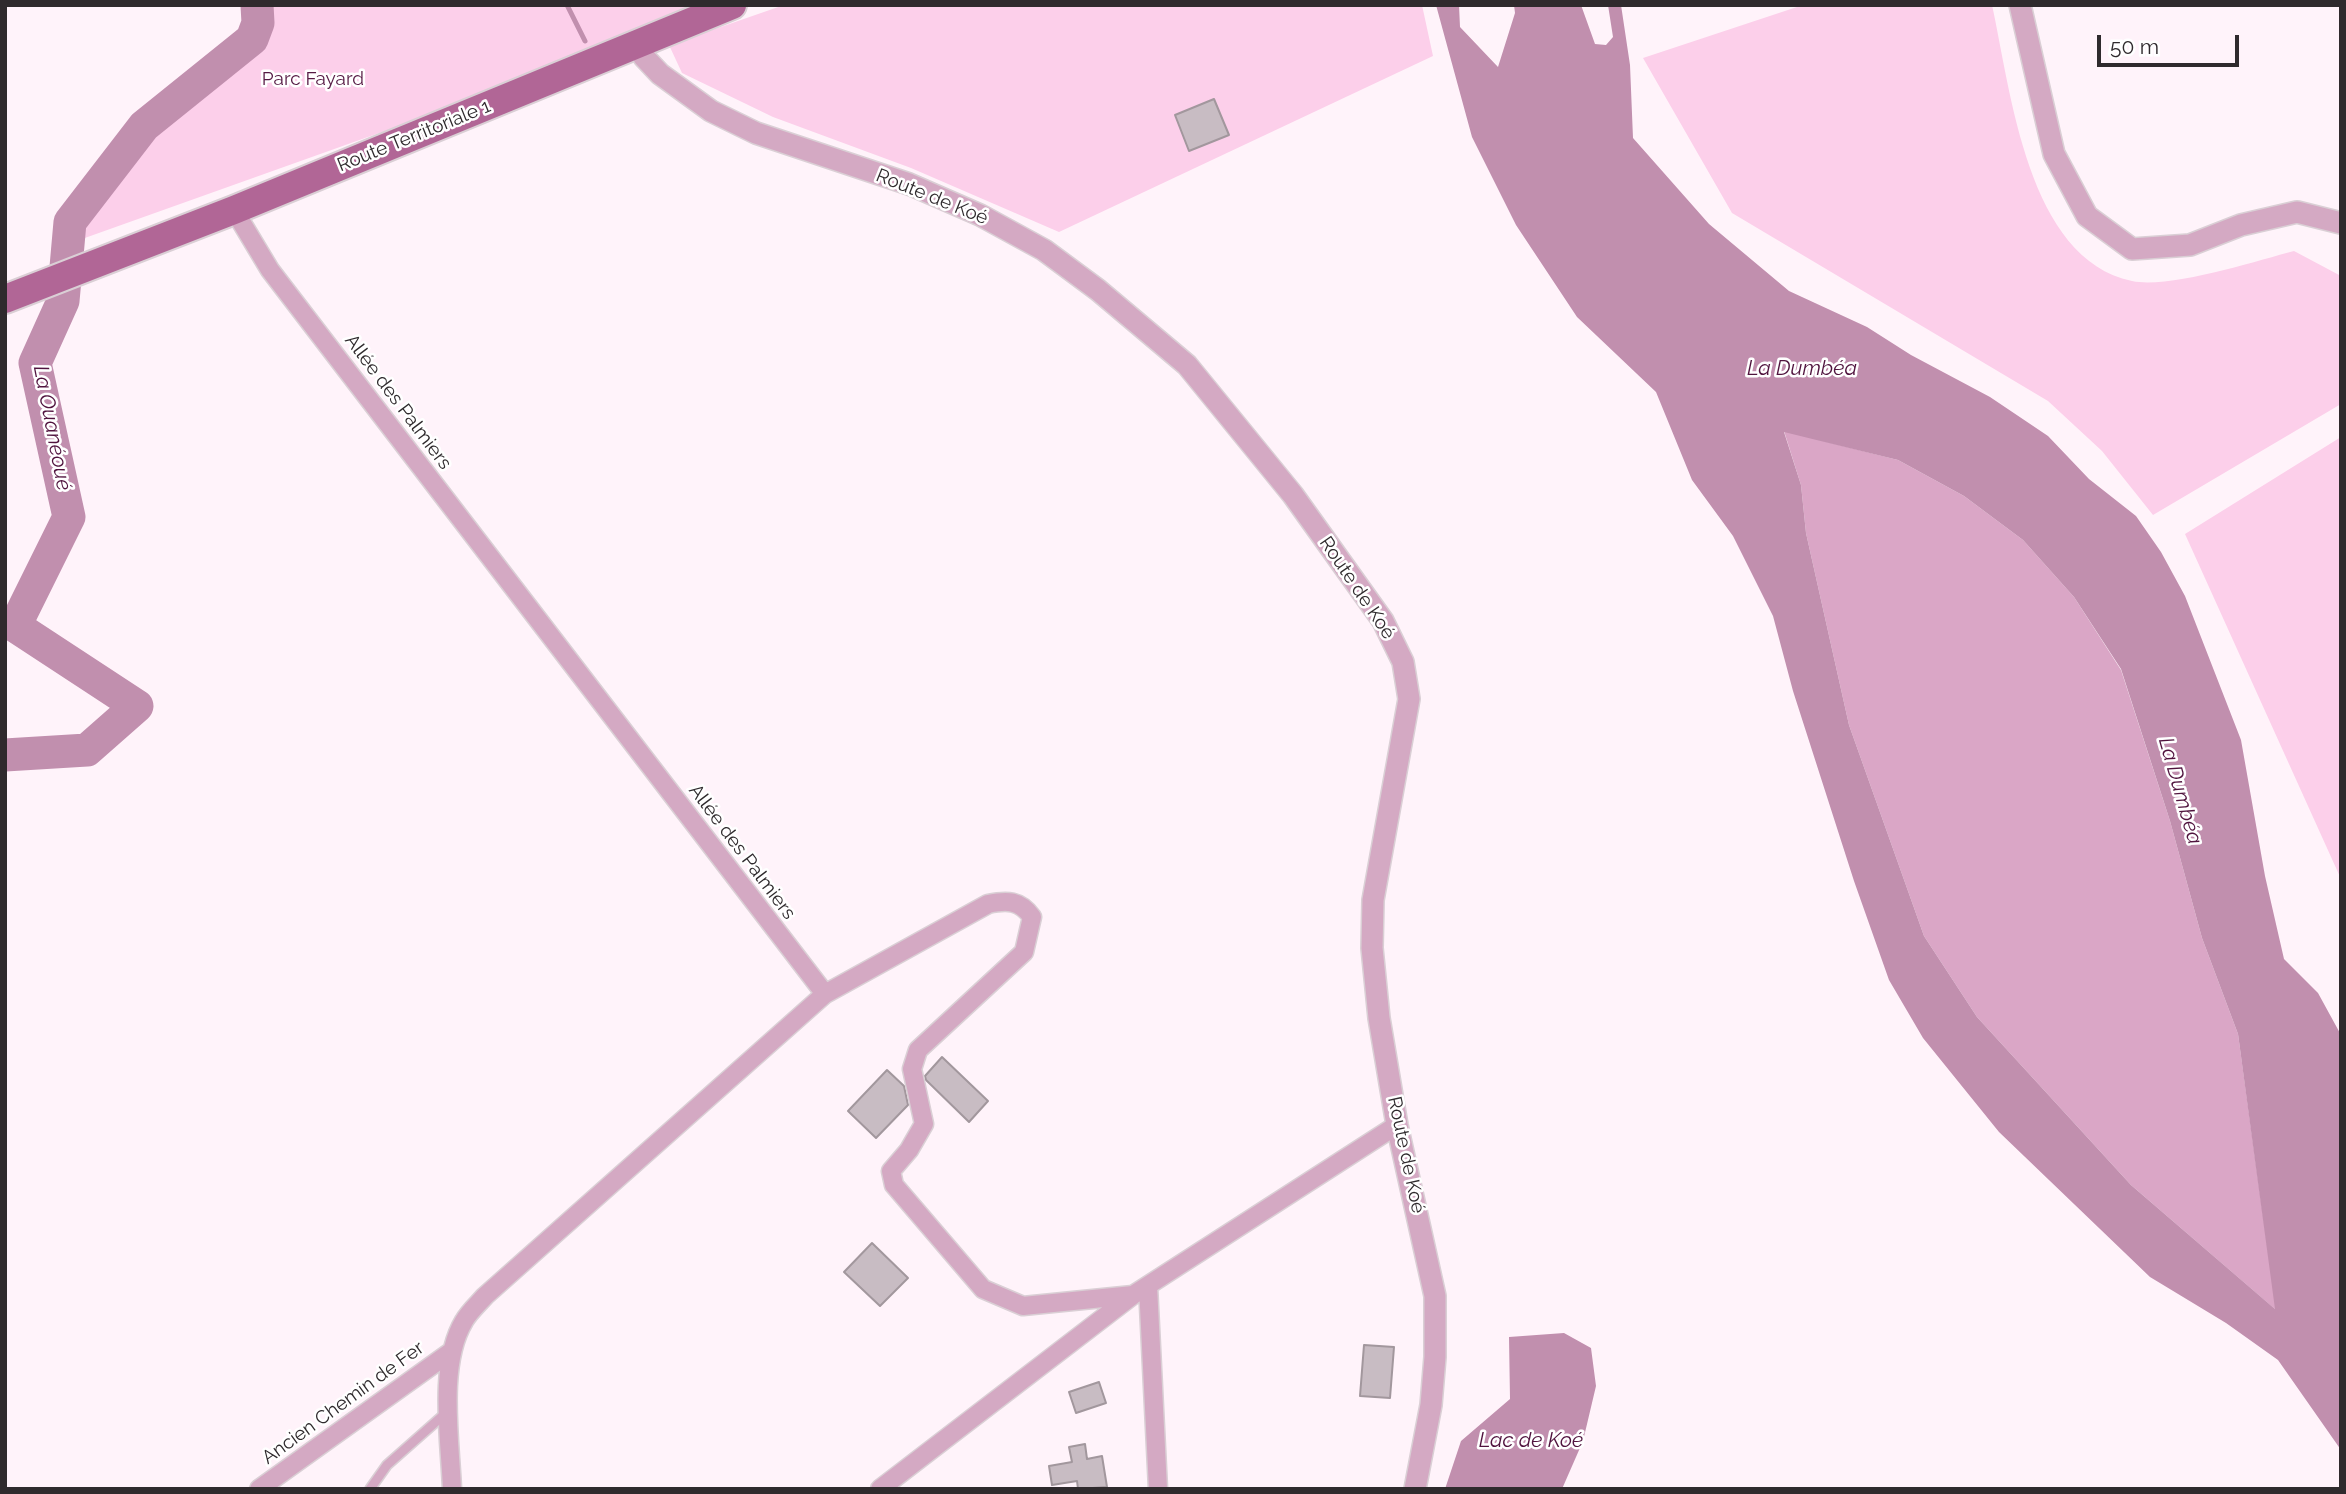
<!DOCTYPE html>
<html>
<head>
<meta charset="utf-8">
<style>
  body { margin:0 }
  #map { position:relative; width:2346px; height:1494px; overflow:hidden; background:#fff3fa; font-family:Raleway,sans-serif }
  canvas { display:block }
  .frame { position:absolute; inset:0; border:7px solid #2f2a2d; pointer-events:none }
  .scale { position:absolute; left:2097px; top:35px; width:142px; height:32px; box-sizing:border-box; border:4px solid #2f2a2d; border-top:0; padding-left:9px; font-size:21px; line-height:24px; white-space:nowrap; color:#2f2a2d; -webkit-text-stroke:5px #fff; paint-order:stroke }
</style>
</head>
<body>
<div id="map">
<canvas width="2346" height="1494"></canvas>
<div class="frame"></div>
<div class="scale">50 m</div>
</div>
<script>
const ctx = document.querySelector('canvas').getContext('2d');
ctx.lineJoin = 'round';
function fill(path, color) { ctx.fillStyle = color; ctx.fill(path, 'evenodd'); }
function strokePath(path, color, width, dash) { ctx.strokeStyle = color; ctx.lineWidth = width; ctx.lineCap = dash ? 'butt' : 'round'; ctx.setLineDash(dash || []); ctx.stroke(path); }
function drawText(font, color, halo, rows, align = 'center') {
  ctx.font = font + ' Raleway,sans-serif'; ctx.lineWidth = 5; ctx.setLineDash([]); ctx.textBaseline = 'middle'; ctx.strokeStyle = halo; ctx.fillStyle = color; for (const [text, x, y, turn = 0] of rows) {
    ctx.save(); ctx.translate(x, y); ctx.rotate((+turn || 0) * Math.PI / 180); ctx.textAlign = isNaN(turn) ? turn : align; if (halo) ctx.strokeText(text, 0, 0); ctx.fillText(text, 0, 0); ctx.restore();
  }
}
const green = new Path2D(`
  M257 5H686L689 11 466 102 68 244 70 222 144 126 252 39 258 23Z
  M784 5H1422L1433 56 1059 232 911 168 773 117 682 73 669 45Z
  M1803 5H1992C2011 91 2027 259 2132 281 2169 289 2256 261 2294 251L2341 276V404L2153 515 2102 451 2048 401 1732 213 1643 58Z
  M2341 437V879L2185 534Z`);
const forest = new Path2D(`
  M1784 431 1898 460 1964 496 2023 540 2074 597 2121 670 2170 821 2202 938 2238 1034 2276 1310 2131 1185 1977 1017 1924 936 1849 725 1806 533 1801 485Z`);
const water = new Path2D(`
  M1436 5H1459L1460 27 1498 67 1515 13 1514 5H1581L1595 44 1606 45 1613 37 1608 5H1621L1630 65 1633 138 1709 224 1789 291 1867 327 1911 355 1990 397 2048 436 2089 479 2136 516 2161 552 2185 596 2241 740 2265 876 2284 959 2318 993 2341 1035V1450L2278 1360 2226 1323 2150 1277 1999 1132 1923 1038 1889 980 1854 881 1793 691 1773 616 1733 536 1692 480 1656 392 1577 317 1516 225 1472 137ZM1784 432 1898 460 1964 496 2023 540 2074 597 2121 669 2170 821 2202 938 2238 1034 2275 1309 2131 1185 1977 1017 1924 936 1849 725 1806 533 1801 485Z
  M1564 1333 1591 1348 1596 1386 1583 1441 1562 1489H1445L1461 1441 1510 1399 1509 1337Z`);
const stream = new Path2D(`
  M567 5 585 41`);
const river = new Path2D(`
  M5 755 87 750 137 706 15 626 69 517 35 363 63 301 70 222 144 126 252 39 258 23 257 5`);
const building = new Path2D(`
  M1214 99 1229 135 1189 151 1175 115Z
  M942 1057 988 1101 969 1122 926 1080 925 1076Z
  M887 1070 904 1086 908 1105 876 1138 848 1111Z
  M872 1243 908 1278 880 1306 844 1272Z
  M1364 1345 1394 1347 1390 1398 1360 1396Z
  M1099 1382 1106 1403 1076 1413 1069 1392Z
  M1085 1444 1087 1459 1102 1456 1107 1487 1078 1489 1077 1481 1052 1485 1049 1466 1072 1462 1069 1447Z`);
const service = new Path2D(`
  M370 1489 387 1465 447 1412`);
const minor = new Path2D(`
  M234 210 270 270 825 994
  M1148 1286 1158 1489
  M259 1489 452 1351
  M452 1489C450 1440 438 1364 464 1321 469 1312 478 1304 485 1296L825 994 988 904C1007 900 1020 900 1032 917L1024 952 918 1050 912 1069 924 1124 909 1150 891 1171 894 1185 983 1289 1023 1306 1133 1295
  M880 1489 1133 1295 1397 1125`);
const tertiary = new Path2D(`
  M2020 5 2054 154 2087 216 2132 249 2190 245 2241 225 2297 212 2341 223
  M638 44 644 57 660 74 711 111 756 133 909 184 980 215 1044 250 1098 290 1187 365 1293 495 1383 621 1403 662 1409 699 1373 900 1372 948 1379 1018 1397 1125 1435 1296V1357L1431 1405 1415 1489`);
const primary = new Path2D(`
  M5 299 234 210 732 5`);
const parkNames = [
  ["Parc Fayard",313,79]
];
const streetNames = [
  ["Route Territoriale 1",414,136,-22],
  ["Route de Koé",932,197,22],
  ["Allée des Palmiers",398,402,53],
  ["Route de Koé",1357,588,56],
  ["Allée des Palmiers",742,852,53],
  ["Route de Koé",1406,1155,78],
  ["Ancien Chemin de Fer",343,1403,-36]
];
const waterNames = [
  ["La Dumbéa",1802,369],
  ["La Ouanéoué",52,428,79],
  ["La Dumbéa",2180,791,74],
  ["Lac de Koé",1531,1441]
];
fill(green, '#fccfea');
fill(forest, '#daa6c6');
fill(water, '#c18fae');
strokePath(stream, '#c18fae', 5);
strokePath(river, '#c18fae', 33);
fill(building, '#c8bcc3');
strokePath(building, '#a2979d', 2);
strokePath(service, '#dacfd5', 12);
strokePath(minor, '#dacfd5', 21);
strokePath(tertiary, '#dacfd5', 24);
strokePath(primary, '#dacfd5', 32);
strokePath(service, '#d4a9c3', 9);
strokePath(minor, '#d4a9c3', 18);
strokePath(tertiary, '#d4a9c3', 21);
strokePath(primary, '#b16696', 28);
drawText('19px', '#561a44', '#fff', parkNames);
drawText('19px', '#2f2a2d', '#fff', streetNames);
drawText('italic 21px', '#50133e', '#fff', waterNames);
</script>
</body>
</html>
